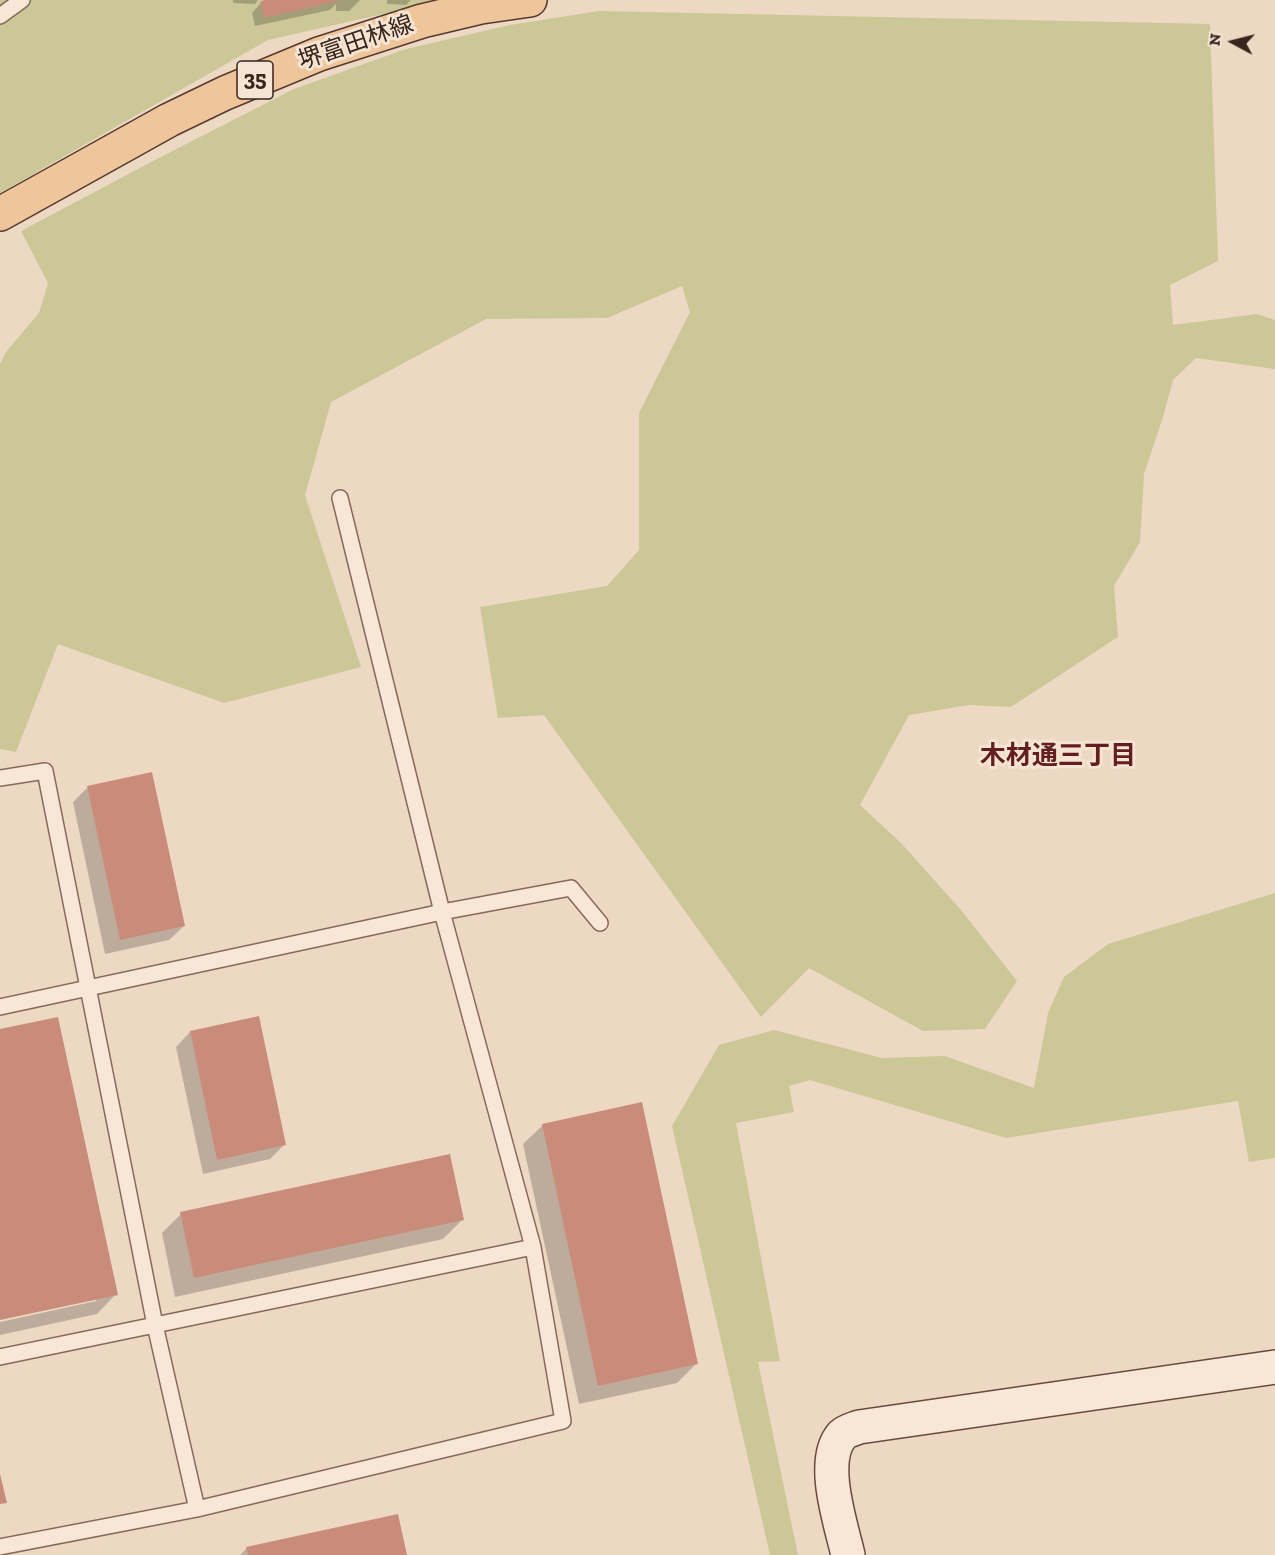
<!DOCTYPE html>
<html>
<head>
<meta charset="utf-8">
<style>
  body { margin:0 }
  #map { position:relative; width:1275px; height:1555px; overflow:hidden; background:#edd8c3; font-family:"Zilla Slab",serif }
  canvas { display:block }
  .north { position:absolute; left:1203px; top:12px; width:60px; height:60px; -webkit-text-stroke:4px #f5e4d2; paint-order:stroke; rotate:277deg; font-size:16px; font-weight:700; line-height:24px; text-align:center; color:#37251e }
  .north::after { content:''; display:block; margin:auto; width:21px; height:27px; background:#37251e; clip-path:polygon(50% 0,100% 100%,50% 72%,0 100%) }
</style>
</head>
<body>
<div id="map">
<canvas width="1275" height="1555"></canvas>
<div class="north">N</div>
</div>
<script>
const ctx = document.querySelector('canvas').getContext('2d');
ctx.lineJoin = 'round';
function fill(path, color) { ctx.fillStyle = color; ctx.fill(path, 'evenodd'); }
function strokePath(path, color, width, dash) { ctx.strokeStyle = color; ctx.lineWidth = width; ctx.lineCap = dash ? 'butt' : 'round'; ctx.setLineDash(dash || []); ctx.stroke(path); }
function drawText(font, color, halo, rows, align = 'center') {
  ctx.font = font + ' "Zilla Slab","Noto Sans JP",serif'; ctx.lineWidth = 6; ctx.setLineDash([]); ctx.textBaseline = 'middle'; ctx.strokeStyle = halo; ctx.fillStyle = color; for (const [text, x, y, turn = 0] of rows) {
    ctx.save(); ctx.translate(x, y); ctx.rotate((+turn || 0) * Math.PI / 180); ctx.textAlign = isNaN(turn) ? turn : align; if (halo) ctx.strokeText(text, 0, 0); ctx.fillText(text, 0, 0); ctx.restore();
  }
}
const green = new Path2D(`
  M0 0H445L268 40 0 193Z
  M599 11 1210 24 1218 261 1170 285 1173 325 1257 314 1275 320V369L1196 358 1173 380 1163 417 1144 474 1140 542 1114 586 1118 637 1011 707 969 705 909 715 860 805 901 843 961 910 1017 981 985 1029 923 1031 809 968 761 1017 544 715 498 718 480 607 607 586 639 550V413L690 312 682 286 607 318 486 319 331 402 305 495 361 667 224 703 58 644 16 752 0 749V364L6 352 39 313 48 283 21 231 153 161 294 89 406 49 510 25Z
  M1275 893V1158L1249 1162 1238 1101 1006 1138 810 1080 789 1086 794 1112 736 1123 780 1361 758 1362 798 1555H770L672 1126 719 1045 774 1030 882 1058 945 1056 1034 1088 1048 1013 1064 977 1108 944Z`);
const shadow = new Path2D(`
  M233 0H258L255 4 233 3Z
  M269 0H360L349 11H336V4L330 10 255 26 252 13 261 3Z
  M387 0H411L406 5 387 4Z
  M87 788 184 926 169 940 105 954 73 802Z
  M0 1031 116 1294 97 1314 0 1335V1322L96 1301V1298L0 1319Z
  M190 1032 285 1144 270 1159 203 1174 176 1047Z
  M543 1125 696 1364 677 1383 579 1404 523 1144Z
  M181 1214 462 1220 443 1239 175 1297 162 1233Z
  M247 1548 405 1555H240Z`);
const building = new Path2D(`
  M265 0H338V1L264 18 260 2Z
  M152 772 185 926 120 940 87 786Z
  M259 1016 286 1145 217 1160 190 1031Z
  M58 1017 118 1295 0 1320V1029Z
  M642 1102 698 1364 598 1386 542 1124Z
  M450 1154 464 1220 194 1278 180 1212Z
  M0 1474 7 1503 0 1504Z
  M398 1514 407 1555H248L246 1547Z`);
const lane = new Path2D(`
  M0 16 22 0
  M0 778 45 771 155 1325 0 1357
  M0 1007 442 912 571 888 600 923
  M197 1509 155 1325 533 1247
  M0 1547 197 1509 563 1421 533 1247 442 912 340 498`);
const secondary = new Path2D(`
  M848 1555C841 1524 819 1461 842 1435 846 1431 854 1429 859 1427L1275 1367`);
const primary = new Path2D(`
  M0 214 169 120 225 93 319 54 422 21 481 7 530 0`);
const shields = [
  [255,80,36]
];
const shieldNames = [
  ["35",255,80]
];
const streetNames = [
  ["堺富田林線",356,43,-19]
];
const neighbourhoodNames = [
  ["木材通三丁目",1058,757]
];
fill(green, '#cbc797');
fill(shadow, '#0003');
fill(building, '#ca8c7a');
strokePath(lane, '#87695a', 18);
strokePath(secondary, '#694b3d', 36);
strokePath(primary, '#55392e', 36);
strokePath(lane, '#f8e7d6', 15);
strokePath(secondary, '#f8e7d6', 33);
strokePath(primary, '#efc59b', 33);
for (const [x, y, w] of shields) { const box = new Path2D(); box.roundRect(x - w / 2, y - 19, w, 38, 4.5); ctx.fillStyle = '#f5e4d2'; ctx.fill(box); strokePath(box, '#37251e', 1.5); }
drawText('bold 22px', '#37251e', null, shieldNames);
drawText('24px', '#37251e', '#f5e4d2', streetNames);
drawText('bold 26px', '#631f1e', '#f5e4d2', neighbourhoodNames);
</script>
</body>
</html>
